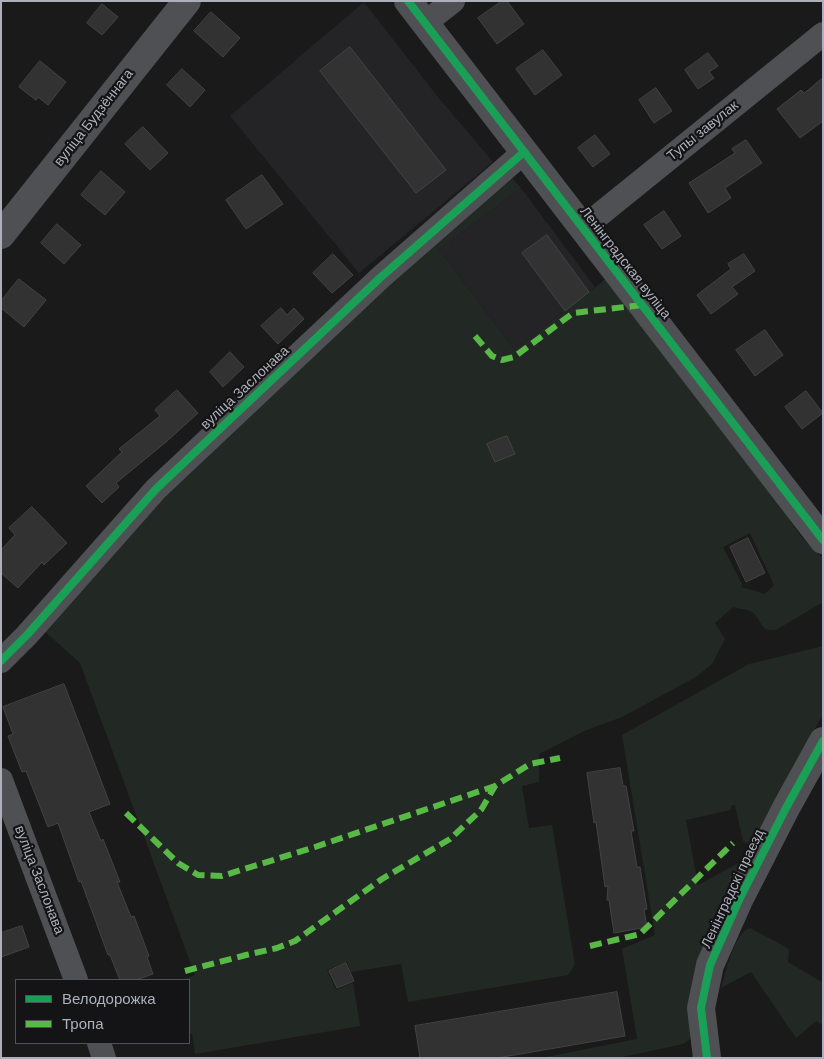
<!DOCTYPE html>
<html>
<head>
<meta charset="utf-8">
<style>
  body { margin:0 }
  #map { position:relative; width:824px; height:1059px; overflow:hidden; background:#1a1a1a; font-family:Arial,sans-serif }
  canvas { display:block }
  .frame { position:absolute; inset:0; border:2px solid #adb0ba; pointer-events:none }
  .legend { position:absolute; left:15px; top:979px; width:175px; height:65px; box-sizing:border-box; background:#141416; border:1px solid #515258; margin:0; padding:6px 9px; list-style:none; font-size:15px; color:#adb0ba }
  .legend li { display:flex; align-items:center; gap:10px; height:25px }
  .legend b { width:25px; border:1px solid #515258 }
</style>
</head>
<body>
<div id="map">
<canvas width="824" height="1059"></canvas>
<div class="frame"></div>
<ul class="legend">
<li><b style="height:6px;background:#1a9f57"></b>Велодорожка</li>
<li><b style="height:6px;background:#58b947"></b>Тропа</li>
</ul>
</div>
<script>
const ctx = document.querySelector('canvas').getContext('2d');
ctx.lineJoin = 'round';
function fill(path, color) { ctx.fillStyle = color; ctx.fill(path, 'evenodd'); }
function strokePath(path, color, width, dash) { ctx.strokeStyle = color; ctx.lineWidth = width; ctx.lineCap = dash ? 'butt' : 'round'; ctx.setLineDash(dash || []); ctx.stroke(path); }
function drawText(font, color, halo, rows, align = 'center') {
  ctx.font = font + ' Arial,sans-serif'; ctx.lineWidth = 4.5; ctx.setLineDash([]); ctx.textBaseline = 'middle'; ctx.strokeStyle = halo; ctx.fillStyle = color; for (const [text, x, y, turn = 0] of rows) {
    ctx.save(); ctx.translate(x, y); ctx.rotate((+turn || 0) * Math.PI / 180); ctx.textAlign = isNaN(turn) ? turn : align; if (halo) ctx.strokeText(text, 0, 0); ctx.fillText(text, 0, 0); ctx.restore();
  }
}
const built = new Path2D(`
  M364 2 438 97 493 162 359 273 230 116Z
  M521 188 595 287 515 350 439 250Z`);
const green = new Path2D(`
  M512 178 521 188 439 250 515 350 607 278 777 495C790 522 799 538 823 558V602L776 630C759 632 763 620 752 612 748 609 738 609 733 607L715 623 725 639 712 664 696 677 622 717 584 731 539 754V782L522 786 529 828 552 825 575 965 568 975 408 1002 401 964 351 972 347 962 327 970 336 990 353 983 360 1026 195 1054 192 1034H189V980H182L195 975 80 663 42 629 164 496 421 254ZM750 533 774 585 765 594 741 587 742 584 723 547Z
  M823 646V714L776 800 753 847 743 841 735 805 731 806V810L686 820 698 885 748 858 689 1040 683 1044 618 1058H541L637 1039 622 949 655 935 622 735 749 664Z
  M750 928 784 946 789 950 788 962 823 983V1025L816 1021 796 1038 751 972 721 988C726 973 734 932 750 928Z`);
const building = new Path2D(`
  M502 1H507L524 24 497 44 478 18Z
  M102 4 118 17 102 35 87 23Z
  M211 12 240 38 223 57 194 31Z
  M350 47 446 170 416 193 320 71Z
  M543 50 562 75 535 95 516 69Z
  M708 53 718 66 709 72 714 78 698 89 685 70Z
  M40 61 66 82 48 105 38 97 36 100 19 87Z
  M182 69 205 90 190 107 167 85Z
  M823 78V121L800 138 777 109 801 90 804 93Z
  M656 88 672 111 654 123 639 100Z
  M143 127 168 153 150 170 125 144Z
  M595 135 610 154 593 167 578 148Z
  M746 140 762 163 725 188 731 198 708 213 689 183 735 153 732 149Z
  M101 171 125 192 105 215 81 195Z
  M262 175 283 204 246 229 226 200Z
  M664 211 681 236 662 249 644 225Z
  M57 224 81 245 64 264 41 243Z
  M547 235 589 292 565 311 522 253Z
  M333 254 353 275 332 293 313 273Z
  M744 254 755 271 732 287 738 294 711 314 697 295 731 269 728 264Z
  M19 279 46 300 24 327 1 308V301Z
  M281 308 287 315 294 308 304 319 278 344 261 326Z
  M765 330 783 355 755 376 736 350Z
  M230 352 244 367 223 387 210 372Z
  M177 390 198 413 166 442 116 483 119 487 102 503 86 486 122 452 119 449 160 416 155 410Z
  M806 391 823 413 802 429 785 407Z
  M507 436 515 454 495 462 487 444Z
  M32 507 67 543 44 565 42 562 18 588 1 573V550L15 535 9 528Z
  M748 538 765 573 746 582 730 547Z
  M64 684 110 804 89 812 101 841 103 839 120 882H117L131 917 134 916 149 956 147 957 153 974 136 980H120L110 955H108L81 881 79 882 58 823 48 827 26 771 22 772 8 736 13 734 3 707Z
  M620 768 623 786H626L634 831H631L637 867H640L647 909 644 910 647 927 614 933 609 900H607L608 886 605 887 596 822 594 823 587 773Z
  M22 926 29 947 1 957V933Z
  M346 963 354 981 337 988 329 971Z
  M617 992 625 1036 497 1058H420L415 1026Z`);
const minor = new Path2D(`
  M425 23 453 1
  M583 228 823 34
  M1 661 27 635 156 489 381 277 524 152
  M1 780 76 980
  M99 1043 104 1058`);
const tertiary = new Path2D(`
  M408 1 823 540
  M1 235 187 1
  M707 1058 701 1008 710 965 739 900 786 808 823 741`);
const quiet = new Path2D(`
  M475 336 492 356 502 360 514 357 573 313 642 305
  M126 813 178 863 198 875 222 876 315 847 495 786
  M590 946 640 934 733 843
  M185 971 246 955 277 948 295 941 382 879 450 839 481 810 495 786 530 764 560 758`);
const cycleway = new Path2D(`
  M408 1 823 540
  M1 661 27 635 156 489 381 277 524 152
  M707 1058 701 1008 710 965 739 900 786 808 823 741`);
const streetNames = [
  ["вуліца Будзённага",94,118,-52],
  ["Тупы завулак",703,131,-39],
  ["Ленінградская вуліца",625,263,52],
  ["вуліца Заслонава",245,388,-43],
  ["вуліца Заслонава",39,880,69],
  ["Ленінградскі праезд",733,889,-65]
];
fill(built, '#242426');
fill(green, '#222924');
fill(building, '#323233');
strokePath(building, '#434346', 1);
strokePath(minor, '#4f5053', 24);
strokePath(tertiary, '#4f5053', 28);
strokePath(quiet, '#58b947', 6, [12, 6]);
strokePath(cycleway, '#1a9f57', 8);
drawText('14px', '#adb0ba', '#141416', streetNames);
</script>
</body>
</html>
